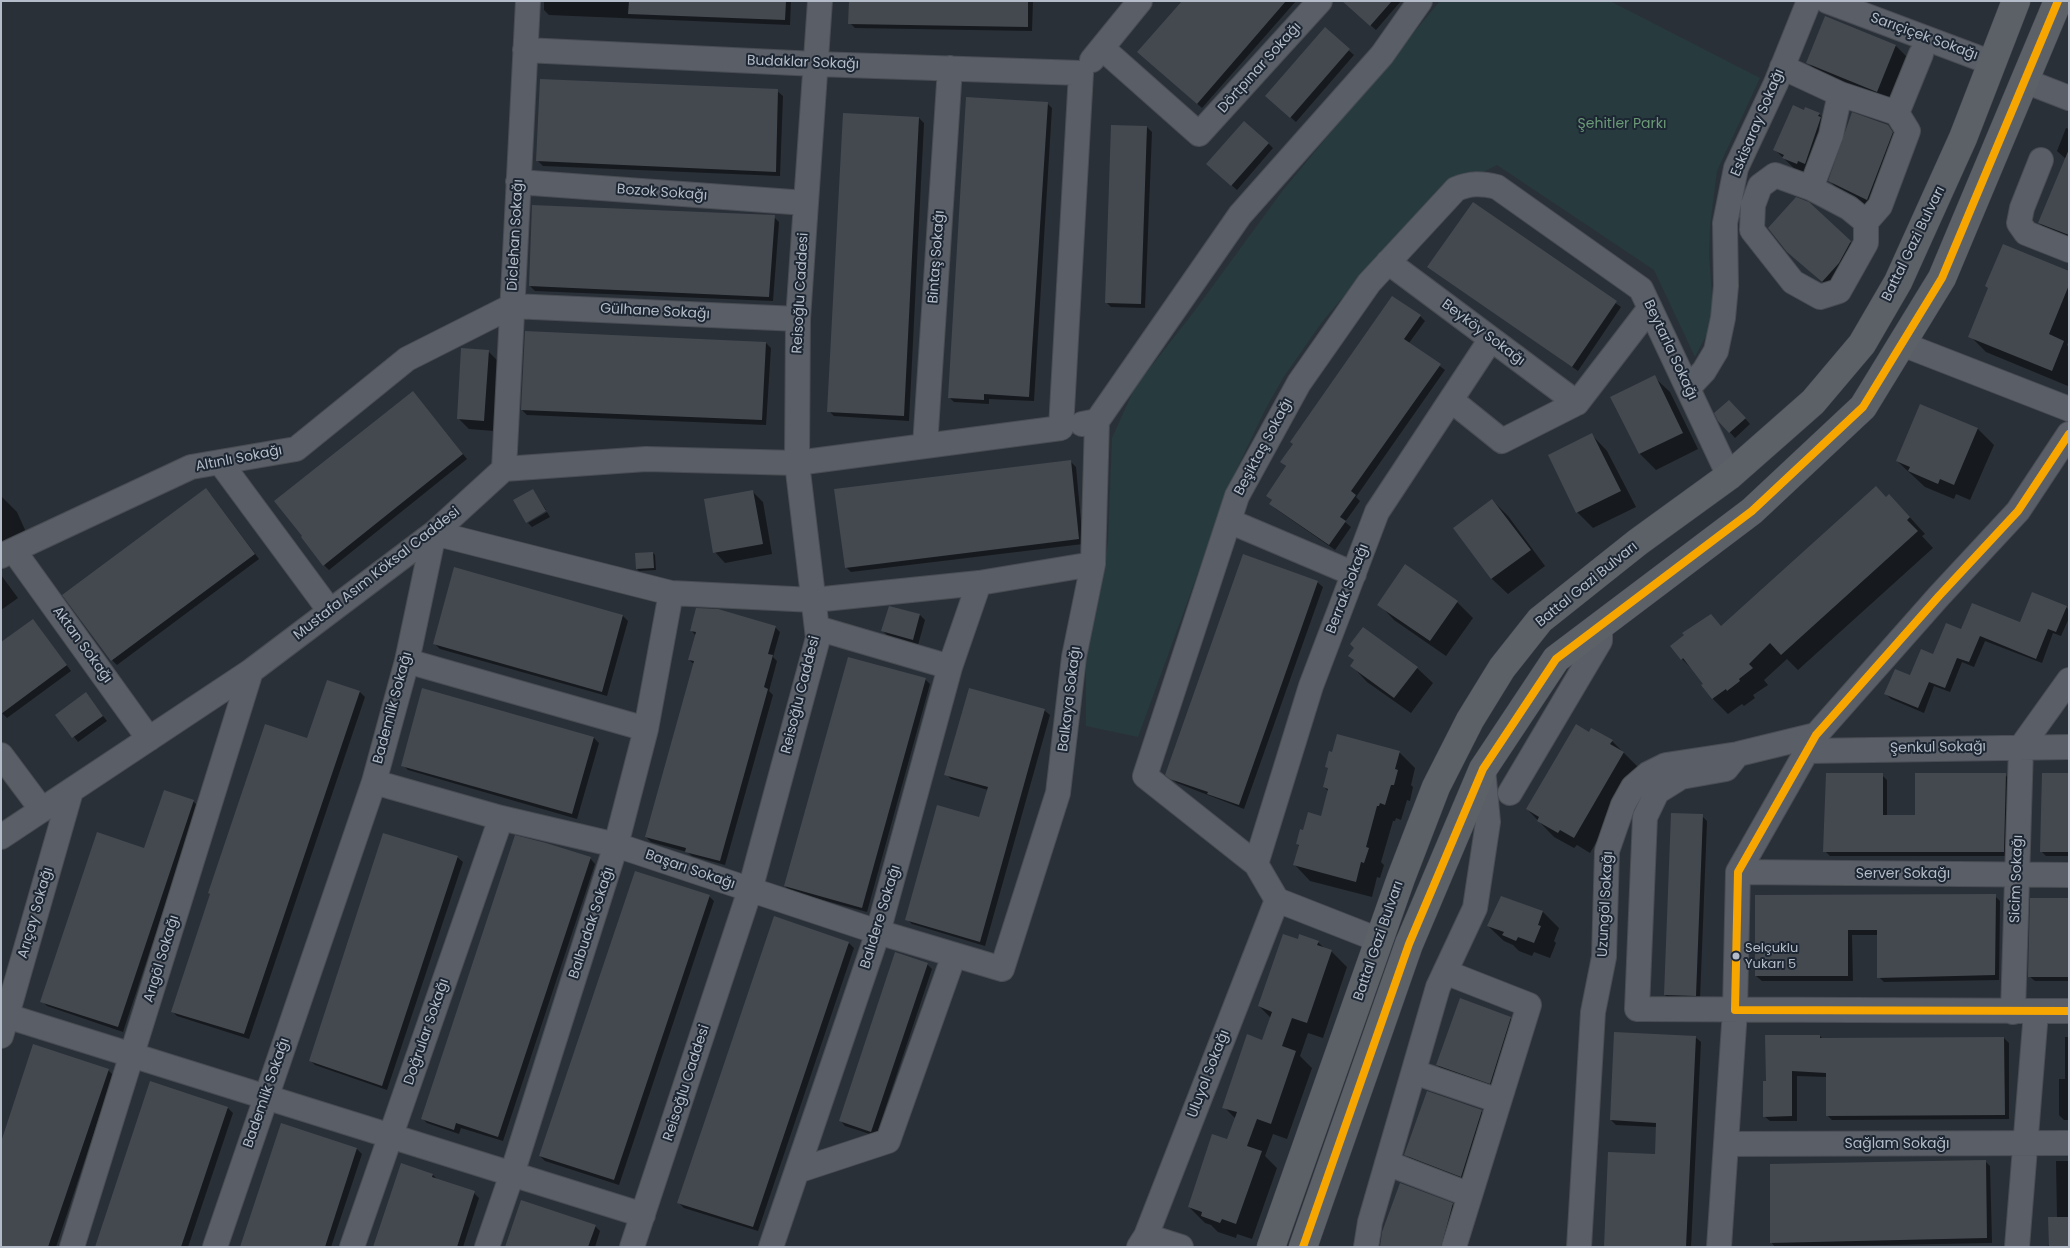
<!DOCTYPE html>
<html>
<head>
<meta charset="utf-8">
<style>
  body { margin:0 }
  #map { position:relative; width:2070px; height:1248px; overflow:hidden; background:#2a3038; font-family:Poppins,sans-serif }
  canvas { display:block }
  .frame { position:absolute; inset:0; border:2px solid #b4bcc9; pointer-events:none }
</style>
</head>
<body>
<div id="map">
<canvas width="2070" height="1248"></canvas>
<div class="frame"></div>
</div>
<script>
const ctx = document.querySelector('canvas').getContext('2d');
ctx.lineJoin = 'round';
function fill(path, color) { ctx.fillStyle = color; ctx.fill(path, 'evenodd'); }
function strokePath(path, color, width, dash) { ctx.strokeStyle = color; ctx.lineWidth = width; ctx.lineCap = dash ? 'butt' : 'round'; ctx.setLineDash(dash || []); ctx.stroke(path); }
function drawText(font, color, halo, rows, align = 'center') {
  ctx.font = font + ' Poppins,sans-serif'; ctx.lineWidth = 4; ctx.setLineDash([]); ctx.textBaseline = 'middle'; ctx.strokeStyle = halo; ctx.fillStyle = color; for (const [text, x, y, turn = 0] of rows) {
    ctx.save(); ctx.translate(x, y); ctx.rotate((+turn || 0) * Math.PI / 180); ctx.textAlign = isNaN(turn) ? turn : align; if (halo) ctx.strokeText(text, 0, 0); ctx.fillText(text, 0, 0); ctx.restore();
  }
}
const green = new Path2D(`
  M1440 1H1610L1760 78 1717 171 1710 226 1709 254 1713 309 1709 330 1695 357 1654 270 1497 165 1472 178 1404 229 1382 251 1322 322 1283 378 1265 410 1233 477 1138 737 1086 726V643L1100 593 1108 542 1112 438 1135 387 1193 313 1283 190Z`);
const shadow = new Path2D(`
  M544 1H791L790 25 549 15 544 10Z
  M850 1H1033L1032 31 855 28 850 23Z
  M1184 1H1296L1202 108 1144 57Z
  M1350 1H1401L1376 30 1352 9Z
  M1826 18 1896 46 1912 62 1893 107 1823 78 1807 62Z
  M1325 29 1354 55 1296 122 1272 101Z
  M777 91 783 96 780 176 543 166 538 161Z
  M1047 103 1052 108 1034 401 989 399V404L954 402 949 397Z
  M1804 112 1819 114 1835 130 1821 179 1799 173 1775 150Z
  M919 118 924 123 909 421 834 416 829 411Z
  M1888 126 1904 142 1883 215 1845 197 1830 181Z
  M1147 127 1152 132 1145 308 1111 307 1106 302Z
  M2066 128 2069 129V244L2055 238 2039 223 2066 159 2057 151Z
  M1268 143 1273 148 1237 190 1213 169Z
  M1473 204 1621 307 1578 371 1429 267Z
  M774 217 779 222 773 301 535 291 530 286Z
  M1850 242 1866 258 1838 297 1788 251Z
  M2069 272V340L2067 345 2069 347 2068 386 1986 352 1970 336 1989 289Z
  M1420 316 1425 321 1409 343 1445 370 1356 497 1360 501 1345 522 1351 527 1335 550 1276 509 1271 504 1273 501 1267 496 1287 468 1282 462Z
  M766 343 771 348 766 425 527 415 522 410Z
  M488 351 499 362 494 431 469 429 458 418Z
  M1654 377 1670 392 1698 449 1656 470 1640 454 1612 397Z
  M418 398 467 459 329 570 324 565Z
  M1734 406 1750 424 1735 438 1719 420Z
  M1921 406 1978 429 1994 445 1970 500 1956 494 1954 499 1925 487 1897 461Z
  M1592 435 1607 451 1636 507 1593 528 1577 512Z
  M1071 462 1076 467 1083 544 851 572 846 567Z
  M533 490 546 510 526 521Z
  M752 491 763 502 772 554 725 563 715 552Z
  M211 495 259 559 117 665 112 660Z
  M1 496 17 512 26 532 1 544Z
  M1887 499 1905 512 1925 534 1922 536 1933 548 1798 670 1787 659 1764 680 1768 685 1753 695 1755 698 1744 706 1742 704 1728 714 1713 699 1703 686 1705 684 1698 675 1682 659Z
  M1492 500 1508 516 1545 566 1508 594 1492 579 1454 528Z
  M547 512 550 517 532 527 528 523Z
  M653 553 655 555 656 570 639 571 637 569Z
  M1 575 18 598 1 610Z
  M1317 582 1323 587 1244 809 1177 783 1172 779Z
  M1457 602 1473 618 1446 656 1394 620 1379 604Z
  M2066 607 2069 610V618L2061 636 2053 633 2042 663 1985 641 1974 667 1962 662 1950 692 1934 686 1924 713 1891 699 1886 694 1911 676 1962 630 2021 624Z
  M890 608 920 615 925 620 918 645 888 636 883 631Z
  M623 616 628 621 607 696 440 649 435 644Z
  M37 625 71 671 7 718 1 712Z
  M775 627 780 632 773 657 777 661 769 691 773 695 725 865 692 856 687 852 651 842 646 837 694 664 689 660 696 636 691 630Z
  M1352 666 1417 668 1433 683 1411 713 1367 682Z
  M925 679 930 684 867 912 790 891 785 886Z
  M327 681 360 692 365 697 249 1039 177 1016 172 1011 308 740Z
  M86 694 107 721 78 742 57 715Z
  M1044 710 1050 715 985 946 912 924 907 919 980 818 988 790 951 779 946 774Z
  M1589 733 1612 741 1639 768 1590 853 1577 845 1574 848 1554 837 1527 809Z
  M594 738 599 743 577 819 408 770 403 765Z
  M1399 752 1415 768 1411 785 1413 787 1410 801 1407 800 1401 820 1396 818 1395 821H1393L1381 862 1384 865 1380 878 1377 877 1372 897 1310 881 1295 865 1300 847 1297 844 1304 831 1322 817 1328 791 1324 787Z
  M2069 774V856H2046L2041 851V815H2043Z
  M1882 775 1887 780V816H1917L2005 775 2011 780 2009 856H1830L1825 851Z
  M193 801 198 806 123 1032 47 1006 42 1001 145 850Z
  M1702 816 1707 821 1700 1000H1670L1665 995Z
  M457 857 463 862 387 1090 315 1065 310 1060Z
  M590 858 595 864 503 1141 461 1128 459 1134 427 1123 422 1118Z
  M709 896 714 901 619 1185 545 1161 540 1156Z
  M1756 896H1995L2000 901 1999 980 1884 982 1879 977 1878 935H1852L1853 981H1762L1756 976Z
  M1502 897 1543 912 1559 928 1554 941 1556 943 1550 958 1534 952 1532 956 1519 951 1513 945 1504 941 1488 926Z
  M2069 900V981H2035L2029 976Z
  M1299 940 1318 942 1325 949 1331 951 1347 967 1323 1038 1308 1033 1300 1056 1312 1068 1287 1139 1273 1134 1265 1156 1277 1168 1252 1239 1237 1234 1236 1238 1218 1232 1211 1225 1205 1223 1189 1207 1228 1141 1236 1119 1224 1107 1263 1041 1271 1018 1259 1006Z
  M849 943 854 948 758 1231 684 1208 679 1203Z
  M927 964 932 969 876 1136 845 1126 840 1120Z
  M1510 1018 1526 1034 1506 1098 1453 1080 1437 1065Z
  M1820 1036 1823 1039 2004 1038 2009 1043V1119L1832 1120 1827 1115V1077L1797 1076V1121H1770L1764 1116 1767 1082Z
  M1695 1037 1701 1042 1691 1247H1605L1656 1155 1657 1127 1616 1125 1611 1120Z
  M2065 1037H2069V1120H2064L2059 1115V1079H2065Z
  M108 1070 113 1075 56 1247H1Z
  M228 1108 233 1113 188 1247H97Z
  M1481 1111 1497 1127 1477 1192 1422 1170 1406 1155Z
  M282 1125 357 1149 362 1154 331 1247H241Z
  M1985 1161 1990 1166 1992 1243 1775 1247 1771 1242Z
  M2056 1161H2069V1247H2044L2050 1245 2057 1218Z
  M401 1165 433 1175 438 1180 474 1193 479 1198 463 1247H374Z
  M1452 1204 1468 1220 1460 1247H1381Z
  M595 1226 600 1231 595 1247H507Z`);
const building = new Path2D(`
  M629 1H786L785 20 628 14Z
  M849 1H1028V27L848 24Z
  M1182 1H1286L1197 104 1137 52Z
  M1342 1H1392L1370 26Z
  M1825 16 1896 45 1877 92 1806 63Z
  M1325 27 1350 49 1290 118 1265 96Z
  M540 79 778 89 776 172 536 161Z
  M966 97 1048 102 1029 397 984 394V400L948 398Z
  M1793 105 1804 110 1805 107 1820 113 1818 116 1821 117 1805 164 1798 161 1797 164 1782 158 1784 155 1773 150Z
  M1852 112 1888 125 1893 132 1867 200 1828 181Z
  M843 113 919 117 904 416 827 412Z
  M1244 121 1269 143 1231 186 1206 164Z
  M1111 125 1147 126 1141 304 1105 303Z
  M2069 149V235L2038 223Z
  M1796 197 1809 202 1851 241 1839 263 1822 282 1787 252 1768 228Z
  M1473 202 1617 301 1572 367 1427 267Z
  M532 205 775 215 769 297 529 286Z
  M2003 244 2069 271V285L2049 334 2064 341 2052 371 1968 337 1988 288 1985 286Z
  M1392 296 1421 315 1404 339 1441 364 1351 491 1356 495 1340 517 1346 521 1329 545 1269 504 1272 500 1266 496 1286 466 1280 462 1293 444 1290 442Z
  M525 331 766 342 762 420 521 410Z
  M461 348 489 350 484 421 457 419Z
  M1655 375 1683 433 1639 454 1610 397Z
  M413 391 463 454 323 566 301 537 302 536 274 501Z
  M1729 400 1746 418 1729 433 1718 421 1714 413Z
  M1920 404 1978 428 1954 485 1940 479 1938 484 1908 471 1910 467 1896 461Z
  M1592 433 1621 491 1576 513 1548 455Z
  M1071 460 1079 539 845 568 834 489Z
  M1876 486 1886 497 1889 494 1910 517 1907 520 1918 531 1781 655 1770 643 1749 664 1753 668 1739 679 1740 681 1727 691 1726 689 1712 699 1701 685 1703 684 1683 658 1681 660 1670 646 1684 635 1682 633 1711 614 1721 626Z
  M206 488 255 554 111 661 62 595Z
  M533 489 546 511 526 523 513 500Z
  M753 490 763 544 713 553 704 499Z
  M1492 499 1531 550 1491 579 1453 528Z
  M653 552 654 568 636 569 635 553Z
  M1243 554 1318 581 1239 805 1207 794 1208 792 1170 779 1165 775Z
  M1405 564 1458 601 1430 641 1377 605Z
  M454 567 623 615 602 692 433 644Z
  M2032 592 2067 606 2056 632 2048 629 2036 659 1980 636 1969 662 1957 658 1945 688 1929 682 1918 708 1884 694 1895 669 1910 675 1921 649 1933 654 1946 623 1961 629 1972 603 2020 622Z
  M889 606 920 614 913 640 881 631Z
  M696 608 718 609 776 626 768 654 773 655 764 687 768 689 720 861 685 852 686 848 645 837 694 661 688 660 696 632 690 631Z
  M33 619 67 665 1 714V642Z
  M1363 627 1418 667 1394 698 1350 666 1354 660 1348 656 1354 648 1350 644Z
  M848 657 926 678 862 908 784 886Z
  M327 680 360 691 244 1034 171 1012 210 894 208 893 265 724 307 738Z
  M422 688 594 737 572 814 401 766Z
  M969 688 1045 709 980 942 905 920 937 805 979 817 988 787 944 775Z
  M86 692 103 716 72 738 55 715Z
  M1576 724 1589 732 1591 728 1613 740 1610 744 1624 752 1574 838 1560 830 1558 833 1537 821 1539 817 1526 809Z
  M1337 734 1400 751 1395 769 1398 770 1394 785H1391L1385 805 1380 803 1379 806H1377L1366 847 1369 848 1364 863 1361 862 1356 882 1293 865 1299 845 1296 844 1300 829 1303 830 1308 812 1321 816 1328 789 1323 787 1328 768 1325 767 1329 751 1332 752Z
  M1826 773H1883V815H1915V773H2006L2004 852H1823Z
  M2042 773H2069V852H2040Z
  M164 790 194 800 118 1027 40 1002 97 832 144 848Z
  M1671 813 1703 814 1696 996 1664 995Z
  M383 833 458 856 382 1086 309 1061Z
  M515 835 546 843 591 857 498 1137 456 1123 454 1130 421 1119Z
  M635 871 710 895 614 1180 539 1156Z
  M1996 894 1995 975 1877 978V930H1848V976H1755V895Z
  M1501 896 1543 911 1538 925 1541 926 1534 943 1518 937 1516 941 1502 935 1504 932 1487 926Z
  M2030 898H2069V977H2028Z
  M774 916 849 942 753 1227 677 1203Z
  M1283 934 1298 939 1299 934 1319 941 1317 945 1332 950 1307 1023 1292 1018 1282 1046 1296 1051 1271 1124 1257 1119 1247 1146 1262 1151 1236 1224 1222 1219 1220 1223 1201 1216 1202 1212 1188 1207 1212 1134 1227 1139 1237 1112 1222 1108 1247 1034 1262 1040 1272 1012 1258 1006Z
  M895 952 928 963 871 1132 839 1121Z
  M1460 998 1511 1017 1490 1084 1436 1065Z
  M1614 1032 1696 1036 1686 1247H1604L1608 1152 1655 1154 1656 1123 1610 1120Z
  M1765 1035H1820V1038L2004 1037 2005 1115 1826 1116V1073L1792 1071V1116L1763 1117V1081H1766Z
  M33 1044 109 1069 48 1247H1V1142Z
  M150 1081 228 1107 181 1247H95Z
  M1427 1091 1482 1110 1461 1177 1404 1155Z
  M281 1123 357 1148 325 1247H240Z
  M1986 1160 1987 1238 1770 1243V1164Z
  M401 1163 433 1174 432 1177 475 1191 457 1247H373Z
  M1400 1183 1453 1203 1441 1247H1380L1382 1232Z
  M521 1200 596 1225 588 1247H505Z
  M2048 1217H2069V1247H2049Z`);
const minor = new Path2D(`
  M1827 1 1992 63
  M1102 48 1199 134 1320 1
  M525 50 816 64 1081 73
  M1092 60 1140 1
  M1782 67 1840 94 1897 113 1921 54
  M2025 81 2069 98
  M2041 160 2022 208 2019 223 2026 233 2069 250
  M518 182 806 203
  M1811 188 1775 175 1760 186 1753 205 1752 230 1793 282 1820 297 1839 291 1866 243V222L1849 208 1811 188 1831 135 1840 94
  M1866 222 1880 206 1908 131 1897 113
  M1388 262 1577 403
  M1902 344 2069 409
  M1688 388 1704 371 1716 351 1723 318 1726 286 1725 223 1736 168 1776 83 1809 1
  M1451 400 1502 441 1577 403 1650 308
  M1082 424 1097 421 1240 215 1382 55 1420 1
  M925 446 950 68
  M220 462 330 611
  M504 469 528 1
  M1229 521 1354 574
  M14 551 149 739
  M1 556 191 467 296 449 407 359 512 306 798 319
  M817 628 950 667
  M407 661 646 729
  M1807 751 2069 747
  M1738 754 1726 769 1681 777 1657 792 1645 817 1637 1009 2069 1011
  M1 755 42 810
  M374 782 501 818 616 845 878 932 1002 969 1058 793 1074 657 1093 564 1097 421
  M1510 793 1600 641V625
  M1 837 251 671 434 533 504 469 646 459 797 463 1061 428 1081 73
  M1256 864 1311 686 1377 512 1491 339
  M1738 872 2069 875
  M1379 940 1277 900 1256 864 1145 776 1237 496 1299 383 1369 283 1456 189C1471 183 1481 183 1497 187L1641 289 1729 476
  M1445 972 1529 1005 1454 1247
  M2013 1012 2021 747 2069 680
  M7 1016 643 1215
  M1 1036 71 791
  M1414 1072 1499 1101
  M1726 1144 2069 1143
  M1387 1163 1470 1195
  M797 1171 888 1141 954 955
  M1146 1236 1181 1247
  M72 1247 251 671
  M215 1247 374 782 407 661 434 533 671 593 814 600 979 583 1093 564
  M352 1247 501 818
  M487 1247 512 1174 616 845 646 729 671 593
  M632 1247 750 890 818 638 797 463 798 319 820 1
  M771 1247 878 932 950 667 979 583
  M1139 1247 1146 1236 1277 900
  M1366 1247 1370 1222 1438 987 1475 908 1488 822 1483 769
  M1579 1247 1593 1012 1604 957 1607 851 1623 805 1633 787 1648 774 1666 765 1738 754 1816 735
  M1719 1247 1735 1010 1738 872 1816 735 1939 596 2018 511 2069 434
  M2017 1247 2036 1012`);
const major = new Path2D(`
  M1271 1247 1401 878 1436 787 1470 720 1502 668 1540 620 1638 542 1729 476 1813 402 1862 344 1898 282 1963 138 2016 1
  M1303 1247 1409 944 1483 769 1556 659 1752 511 1863 407 1942 278 2058 1`);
const bus1 = new Path2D(`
  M2069 434 2018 511 1939 596 1816 735 1738 872 1735 1010 2069 1011
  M1303 1247 1409 944 1483 769 1556 659 1752 511 1863 407 1942 278 2058 1`);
const markers = [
  [1736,956,4.5,"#b4bcc9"]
];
const busNames = [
  ["Selçuklu",1745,949],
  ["Yukarı 5",1745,965]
];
const streetNames = [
  ["Sarıçiçek Sokağı",1924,37,20],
  ["Budaklar Sokağı",803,63,2],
  ["Dörtpınar Sokağı",1260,68,-48],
  ["Eskisaray Sokağı",1758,123,-67],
  ["Bozok Sokağı",662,193,4],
  ["Diclehan Sokağı",516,235,-87],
  ["Battal Gazi Bulvarı",1914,244,-64],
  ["Bintaş Sokağı",937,257,-86],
  ["Reisoğlu Caddesi",801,293,-87],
  ["Gülhane Sokağı",655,312,3],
  ["Beyköy Sokağı",1483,333,37],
  ["Beytarla Sokağı",1670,350,65],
  ["Beşiktaş Sokağı",1264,447,-62],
  ["Altınlı Sokağı",239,459,-11],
  ["Mustafa Asım Köksal Caddesi",377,574,-38],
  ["Battal Gazi Bulvarı",1587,585,-39],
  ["Berrak Sokağı",1348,589,-69],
  ["Aktan Sokağı",82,645,54],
  ["Reisoğlu Caddesi",801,695,-76],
  ["Balkaya Sokağı",1070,699,-83],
  ["Bademlik Sokağı",393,708,-75],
  ["Şenkul Sokağı",1938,748,-1],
  ["Başarı Sokağı",690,870,19],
  ["Server Sokağı",1903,874],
  ["Sicim Sokağı",2017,879,-88],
  ["Uzungöl Sokağı",1606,904,-87],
  ["Arıçay Sokağı",36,913,-74],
  ["Balıdere Sokağı",881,917,-73],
  ["Balbudak Sokağı",592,923,-72],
  ["Battal Gazi Bulvarı",1379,941,-71],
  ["Arıgöl Sokağı",162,959,-73],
  ["Doğrular Sokağı",427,1032,-71],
  ["Uluyol Sokağı",1209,1074,-69],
  ["Reisoğlu Caddesi",687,1083,-72],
  ["Bademlik Sokağı",267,1093,-71],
  ["Sağlam Sokağı",1897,1144]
];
const parkNames = [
  ["Şehitler Parkı",1622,124]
];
fill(green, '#273a3e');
fill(shadow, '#0007');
fill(building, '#444950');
strokePath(minor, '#484c53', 26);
strokePath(major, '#484c55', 29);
strokePath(minor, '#5a5e66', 24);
strokePath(major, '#5c6168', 28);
strokePath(bus1, '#f7a600', 8);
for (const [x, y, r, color] of markers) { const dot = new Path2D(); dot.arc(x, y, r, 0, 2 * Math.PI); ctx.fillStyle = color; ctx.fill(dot); strokePath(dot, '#1d2633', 2); }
drawText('13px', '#b4bcc9', '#1d2633', busNames, 'left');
drawText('14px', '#b4bcc9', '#1d2633', streetNames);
drawText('14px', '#6b9a76', '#1d2633', parkNames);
</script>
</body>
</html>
